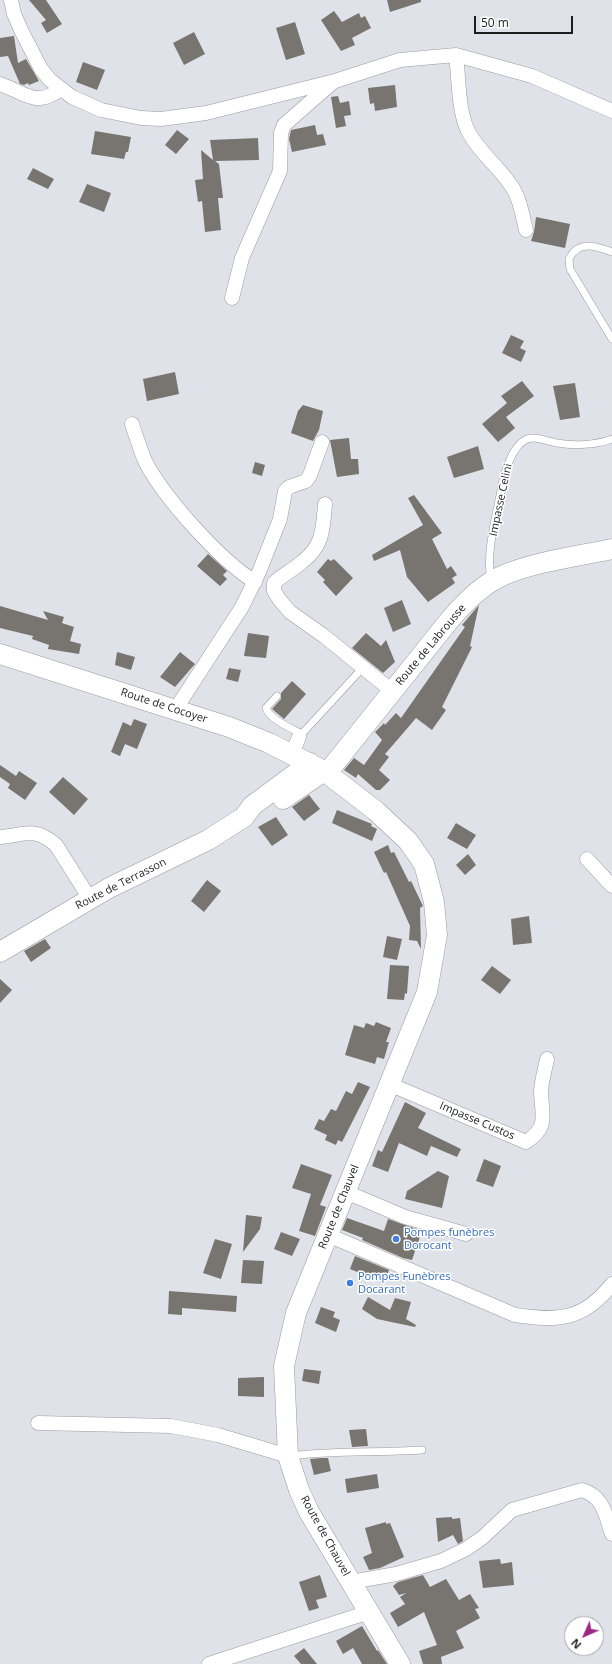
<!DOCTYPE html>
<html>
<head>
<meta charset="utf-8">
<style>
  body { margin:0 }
  #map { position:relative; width:612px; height:1664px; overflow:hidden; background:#e0e2e9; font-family:"Open Sans",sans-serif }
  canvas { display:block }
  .north { position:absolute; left:564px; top:1616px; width:40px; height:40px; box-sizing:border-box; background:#fff; border:1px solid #a5a5a6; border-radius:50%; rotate:225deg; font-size:11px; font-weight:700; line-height:16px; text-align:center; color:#1d1e20 }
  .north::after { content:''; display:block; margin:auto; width:14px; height:18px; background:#992683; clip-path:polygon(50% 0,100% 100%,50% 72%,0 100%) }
  .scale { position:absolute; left:474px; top:16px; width:99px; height:18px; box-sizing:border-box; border:2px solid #1d1e20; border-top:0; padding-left:5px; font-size:12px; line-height:14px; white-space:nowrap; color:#1d1e20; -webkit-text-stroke:3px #fff; paint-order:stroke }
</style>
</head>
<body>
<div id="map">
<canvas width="612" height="1664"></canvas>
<div class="north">N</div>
<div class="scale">50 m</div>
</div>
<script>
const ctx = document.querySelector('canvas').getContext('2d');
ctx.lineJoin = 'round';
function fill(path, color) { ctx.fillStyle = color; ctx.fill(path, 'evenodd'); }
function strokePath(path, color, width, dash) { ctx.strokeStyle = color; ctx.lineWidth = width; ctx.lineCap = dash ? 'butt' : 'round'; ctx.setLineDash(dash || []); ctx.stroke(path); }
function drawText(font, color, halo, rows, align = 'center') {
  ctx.font = font + ' "Open Sans",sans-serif'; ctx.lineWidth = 3; ctx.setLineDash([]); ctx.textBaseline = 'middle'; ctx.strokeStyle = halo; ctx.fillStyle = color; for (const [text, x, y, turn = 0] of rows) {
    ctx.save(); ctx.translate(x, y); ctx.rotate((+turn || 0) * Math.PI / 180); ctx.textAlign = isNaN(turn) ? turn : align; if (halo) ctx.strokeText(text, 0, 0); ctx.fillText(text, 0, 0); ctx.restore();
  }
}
const building = new Path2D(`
  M29 0H46L62 24 47 33 41 23 46 20Z
  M387 0H421V2L390 12Z
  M334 11 342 22 359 13 361 18 365 16 371 28 352 38 355 45 341 51 321 20Z
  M295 22 305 54 286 60 276 28Z
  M194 32 205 54 184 65 173 43Z
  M14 36 18 63 26 59 39 81 29 85 28 83 24 85 20 84 8 56 0 57V38Z
  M83 62 105 70 97 90 76 82Z
  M395 85 397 107 375 111 374 103 370 104 368 88Z
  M338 96 340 103 349 101 351 115 344 116 346 126 336 128 331 97Z
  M315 125 317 135 323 134 326 145 292 152 289 139 291 130Z
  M177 130 189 139 176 154 165 145Z
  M95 131 131 137 128 152H126L124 159 91 154Z
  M258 138 259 160 215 161 219 164 223 198H218L221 230 205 232 202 201 198 202 195 180 203 179 201 150 213 160 210 140Z
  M33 168 54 179 48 189 27 179Z
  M87 184 111 193 104 212 79 202Z
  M536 217 570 224 565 248 531 241 534 232Z
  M511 335 524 341 520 348 526 351 521 362 502 353Z
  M175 372 179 394 147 401 143 379Z
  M522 381 534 396 506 417 515 428 498 442 482 424 507 403 501 396Z
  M575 383 580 417 560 420 553 386Z
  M303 405 323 411 319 430 313 441 291 433 298 411Z
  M349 438 351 459H358L359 474 337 477 330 440Z
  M478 446 484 469 454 478 447 457Z
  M255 462 265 465 262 476 252 473Z
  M414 495 442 533 432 539 447 569 451 566 457 575 452 578 455 583 428 602 407 577 400 550 374 561 372 555 423 525 408 498Z
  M208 554 227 571 223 575 227 579 220 586 197 566Z
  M328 559 331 561 334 559 353 578 336 596 323 582 325 580 317 572Z
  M402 600 411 624 393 632 384 608Z
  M479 605 470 646 472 647 442 707 446 710 432 730 416 718 399 738 385 754 389 757 379 770 390 780 380 790H376L358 774 356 778 344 770 354 758 364 765 382 740 375 732 384 723 385 725 396 713 401 718 465 627 462 625Z
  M0 606 48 620 43 611 64 617 62 623 74 627 70 641 81 644 79 654 48 649 49 645 32 639 33 636 0 628Z
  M248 633 269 636 266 658 244 656Z
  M366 633 381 646 386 640 395 662 383 673 352 648Z
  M117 652 135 657 131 670 115 665Z
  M180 652 195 664 175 687 160 677Z
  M229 668 241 670 238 682 226 679Z
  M292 681 306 694 284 719 272 709 281 699V693Z
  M134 719 147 724 137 749 125 744 120 756 111 752 123 722 131 726Z
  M0 765 16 776 19 771 37 783 25 800 8 788 10 784 0 777Z
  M63 777 88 799 74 815 49 792Z
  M309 795 320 809 304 821 292 807Z
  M337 810 372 824 371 826 377 829 372 841 332 823Z
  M276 817 288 835 272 846 258 827Z
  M456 823 476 835 467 849 447 838Z
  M388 845 391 853 394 852 409 882 411 881 423 906 420 908 421 949 417 941 409 940 410 926 386 872 384 873 374 852Z
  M468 854 476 865 465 875 456 865Z
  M207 880 221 891 204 912 191 901Z
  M529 916 532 943 513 945 511 919Z
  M387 936 402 939 397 960 383 957Z
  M45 939 51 948 31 962 24 951Z
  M390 965 409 966 407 994 405 993 404 1000 387 999Z
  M492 966 511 980 500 994 481 980Z
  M0 979 12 990 0 1003Z
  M376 1022 391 1028 386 1042H389L384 1059 377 1057 375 1064 345 1055 354 1025 364 1028 366 1023 374 1026Z
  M358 1082 370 1087 342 1142 338 1140 336 1145 325 1140 327 1135 314 1129 319 1119 324 1121 331 1109 336 1111 346 1091 352 1094Z
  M405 1102 426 1113 418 1128 461 1149 457 1157 431 1146 427 1156 399 1143 388 1172 372 1166 378 1150 382 1152Z
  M484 1159 501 1166 493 1187 476 1181Z
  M301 1164 332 1175 320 1205 326 1207 315 1236 299 1231 311 1194 292 1188Z
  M438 1171 449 1176 442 1208 405 1199 407 1191Z
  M246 1215 262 1217 260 1229 243 1252Z
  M347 1218 384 1231 388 1219 422 1231 412 1260 403 1258 362 1240 363 1238 342 1230Z
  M281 1232 300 1239 292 1256 274 1249Z
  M215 1239 232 1244 221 1279 203 1273Z
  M355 1256 389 1270 384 1283 350 1269Z
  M243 1260 264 1261 262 1284 241 1283Z
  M169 1291 237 1296 236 1312 182 1308V1315L168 1314Z
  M368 1297 390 1310 395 1298 411 1302 406 1319 416 1325 415 1327 377 1319 362 1309Z
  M321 1307 335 1312 333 1317 340 1320 336 1332 315 1323Z
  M304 1369 321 1371 319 1384 302 1381Z
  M264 1377V1397L238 1396V1378Z
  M366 1429 368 1446 352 1447 349 1430Z
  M322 1458H328L331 1471 314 1475 310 1459Z
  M377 1474 379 1488 347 1493 345 1479Z
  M452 1517V1519L460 1518 463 1541 458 1544 453 1535 438 1542 436 1518Z
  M386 1522V1524L390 1523 404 1557 380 1568 369 1570 363 1557 372 1553 365 1528Z
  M500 1559 501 1564 512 1562 514 1585 483 1588 479 1561Z
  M320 1575 327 1597 316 1600 319 1608 309 1611 299 1582Z
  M423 1575 430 1587 446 1579 459 1600 470 1594 479 1608 475 1609 480 1618 456 1631 464 1648 441 1657 442 1664H423L419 1651 437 1645 424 1612 398 1627 390 1613 405 1604 400 1597 406 1593 399 1595 393 1586 398 1582Z
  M362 1626 377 1651 378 1650 387 1664H362L353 1648 343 1654 336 1641Z
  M304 1648 317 1664H301L294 1656Z`);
const lane = new Path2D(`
  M612 252C596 246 578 240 569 259L570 269 612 339
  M491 580C485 552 498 509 503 480 507 466 515 438 533 438 541 438 550 442 557 443 574 446 596 445 612 439
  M277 696 266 708C269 719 292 729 302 734
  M299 737 357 674
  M289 1456C333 1450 378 1453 422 1450`);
const street = new Path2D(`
  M11 0 14 14 22 32 41 69 50 80 72 97 101 110 141 118 161 119 206 113 335 81 400 60 456 55 532 76 612 111
  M456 55C459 78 458 111 468 131 478 151 497 165 510 184 520 197 522 214 526 230
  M0 84C26 93 35 108 61 89
  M232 298 242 258 280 171 281 133 284 125 333 82
  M132 424C136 436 140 449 145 461 164 498 220 560 255 582
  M325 504C323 530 323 546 302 562 293 570 282 575 274 583V591L279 599 290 612 324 636 392 691
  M175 710 242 607 259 572 280 519 285 491 289 487 306 481 310 475 322 442
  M292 754 299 737
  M0 837C25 835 34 826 56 845L90 899
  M587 859 612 886
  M389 1084 526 1142C549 1127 542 1115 541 1093 541 1082 545 1070 547 1059
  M346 1192 405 1217 466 1234
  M328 1235 515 1315C558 1321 583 1321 612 1284
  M38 1423 171 1426 218 1435 288 1456
  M351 1582 396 1574 441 1561 466 1549 482 1538 512 1510 582 1490C604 1497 605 1514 612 1534
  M209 1664 369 1612`);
const secondary = new Path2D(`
  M0 654 229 727 269 743 324 771 376 811 408 841 424 864 434 902 437 935 427 992 296 1313 284 1366 288 1456 299 1490 309 1512 400 1664
  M327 773 448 622C463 604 482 584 504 575 534 562 579 556 612 549
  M283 799 324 771
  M0 952 109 888 208 840 244 817 252 806 310 763`);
const markers = [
  [396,1239,4,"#3f7fe0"],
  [350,1283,4,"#3f7fe0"]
];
const streetNames = [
  ["Impasse Celini",501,500,-78],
  ["Route de Labrousse",431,645,-50],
  ["Route de Cocoyer",164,706,18],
  ["Route de Terrasson",121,884,-27],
  ["Impasse Custos",477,1121,23],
  ["Route de Chauvel",339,1207,-68],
  ["Route de Chauvel",325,1536,61]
];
const shopNames = [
  ["Pompes funèbres",404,1233],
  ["Dorocant",404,1246],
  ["Pompes Funèbres",358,1277],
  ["Docarant",358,1290]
];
fill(building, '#78746f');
strokePath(lane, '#999aa1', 8);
strokePath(street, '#999aa1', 15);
strokePath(secondary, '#999aa1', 21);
strokePath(lane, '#fff', 7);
strokePath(street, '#fff', 14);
strokePath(secondary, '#fff', 20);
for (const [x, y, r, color] of markers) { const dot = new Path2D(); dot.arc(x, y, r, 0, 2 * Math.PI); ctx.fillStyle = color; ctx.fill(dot); strokePath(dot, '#fff', 1.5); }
drawText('11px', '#1d1e20', '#fff', streetNames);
drawText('11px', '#366cbe', '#fff', shopNames, 'left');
</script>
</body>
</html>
